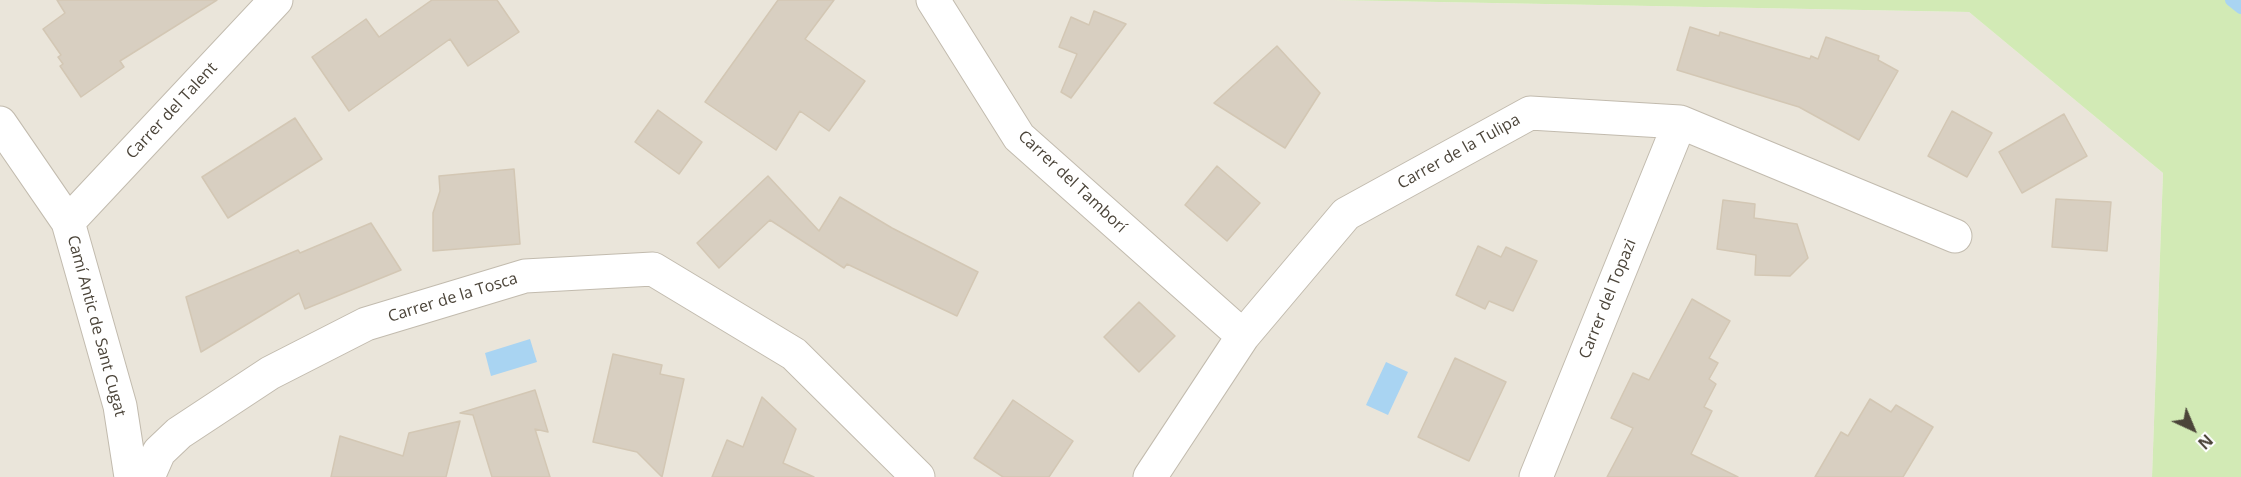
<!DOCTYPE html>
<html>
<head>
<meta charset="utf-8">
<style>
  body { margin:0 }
  #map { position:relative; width:2241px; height:477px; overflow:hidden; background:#f6f3ec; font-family:"Open Sans",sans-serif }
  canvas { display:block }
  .north { position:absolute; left:2163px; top:399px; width:60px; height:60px; -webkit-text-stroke:4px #fff; paint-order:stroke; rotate:136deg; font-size:16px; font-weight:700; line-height:24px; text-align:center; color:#4b4439 }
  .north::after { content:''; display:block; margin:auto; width:21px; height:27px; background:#4b4439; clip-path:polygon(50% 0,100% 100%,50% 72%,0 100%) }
</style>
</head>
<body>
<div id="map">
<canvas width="2241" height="477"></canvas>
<div class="north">N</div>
</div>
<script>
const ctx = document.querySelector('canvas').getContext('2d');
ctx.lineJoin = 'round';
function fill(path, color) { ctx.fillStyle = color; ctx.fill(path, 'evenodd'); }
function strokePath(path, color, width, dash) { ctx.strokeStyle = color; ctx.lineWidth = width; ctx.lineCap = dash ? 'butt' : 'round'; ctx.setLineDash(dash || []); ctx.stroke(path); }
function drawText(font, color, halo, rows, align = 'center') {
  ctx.font = font + ' "Open Sans",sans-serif'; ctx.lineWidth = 4.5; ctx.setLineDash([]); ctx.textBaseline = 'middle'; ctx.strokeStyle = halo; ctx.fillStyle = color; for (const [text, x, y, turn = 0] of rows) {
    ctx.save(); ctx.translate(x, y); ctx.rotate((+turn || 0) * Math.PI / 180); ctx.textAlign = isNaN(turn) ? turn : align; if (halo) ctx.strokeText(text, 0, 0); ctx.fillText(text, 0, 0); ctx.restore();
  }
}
const residential = new Path2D(`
  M0 0H1333L1969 12 2163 173 2152 477H0Z`);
const green = new Path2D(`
  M1333 0H2241V477H2152L2163 173 1969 12Z`);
const water = new Path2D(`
  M530 339 537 362 491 376 485 353Z
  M1386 362 1408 372 1388 415 1366 405Z`);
const stream = new Path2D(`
  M2231 0 2241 8`);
const building = new Path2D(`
  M57 0H217L120 61 124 67 81 97 60 66 63 64 58 57 61 55 43 29 65 13Z
  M432 0H497L519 32 468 66 450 39 349 111 312 57 366 19 379 37Z
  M778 0H834L805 39 865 81 829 131 800 111 776 150 705 102Z
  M1094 11 1126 24 1071 98 1061 92 1077 54 1059 47 1071 17 1089 25Z
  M1690 27 1719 36 1720 32 1810 59 1811 56 1818 59 1826 37 1879 56 1878 60 1898 71 1859 140 1799 107 1677 70Z
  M1277 46 1320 93 1285 148 1214 103Z
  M658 110 702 142 679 174 635 142Z
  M1952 111 1992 133 1967 177 1928 156Z
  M2064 114 2087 156 2022 193 1999 152Z
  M295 118 322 159 228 218 202 177Z
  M1217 166 1260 203 1227 241 1185 205Z
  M514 169 520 244 433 251V213L440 191 439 176Z
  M768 176 819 231 840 197 892 228 978 272 957 316 847 264 844 268 770 220 719 268 697 243Z
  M2056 199 2111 202 2107 251 2052 247Z
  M1723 200 1755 204 1754 218 1797 224 1808 258 1790 276 1755 275 1756 255 1717 249Z
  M371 223 401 270 305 309 299 293 201 352 186 297 298 250 300 253Z
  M1478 246 1501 257 1506 247 1537 261 1513 311 1489 301 1485 309 1456 295Z
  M1692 299 1730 321 1709 358 1718 363 1709 379 1716 384 1704 407 1712 411 1691 454 1738 477H1607L1633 428 1611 418 1633 373 1649 380Z
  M1139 302 1175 336 1139 372 1104 337Z
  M613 354 662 365 660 374 684 379 662 477 637 452 593 442Z
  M1455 358 1506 382 1469 461 1418 437Z
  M535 390 548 432 535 429 550 477H492L473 415 460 413Z
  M762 397 796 429 783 463 814 477H712L727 440 743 447Z
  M1870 399 1891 412 1896 405 1933 427 1903 477H1815L1841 432 1848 436Z
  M1013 400 1073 441 1049 477H1003L974 458Z
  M460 421 446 477H331L340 436 403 456 409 433Z`);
const minor = new Path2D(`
  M933 0 1019 137 1243 336
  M0 123 68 222 120 406 131 477
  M68 222 276 0
  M148 477 159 452 179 433 270 373 366 324 525 276 653 269 794 354 918 477
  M1150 477 1243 336 1346 214 1530 113 1680 122 1955 236
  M1536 477 1680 122`);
const streetNames = [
  ["Carrer del Talent",172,111,-47],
  ["Carrer de la Tulipa",1459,152,-29],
  ["Carrer del Tamborí",1072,182,43],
  ["Carrer de la Tosca",453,298,-17],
  ["Carrer del Topazi",1608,299,-68],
  ["Camí Antic de Sant Cugat",96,326,75]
];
fill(residential, '#eae5da');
fill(green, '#d2eab5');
fill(water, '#a9d4f2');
strokePath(stream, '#a9d4f2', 12);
fill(building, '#d8cfc1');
strokePath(building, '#d3c7b4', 1.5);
strokePath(minor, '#c2bbae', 35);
strokePath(minor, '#fff', 33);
drawText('16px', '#4b4439', '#fff', streetNames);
</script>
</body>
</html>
